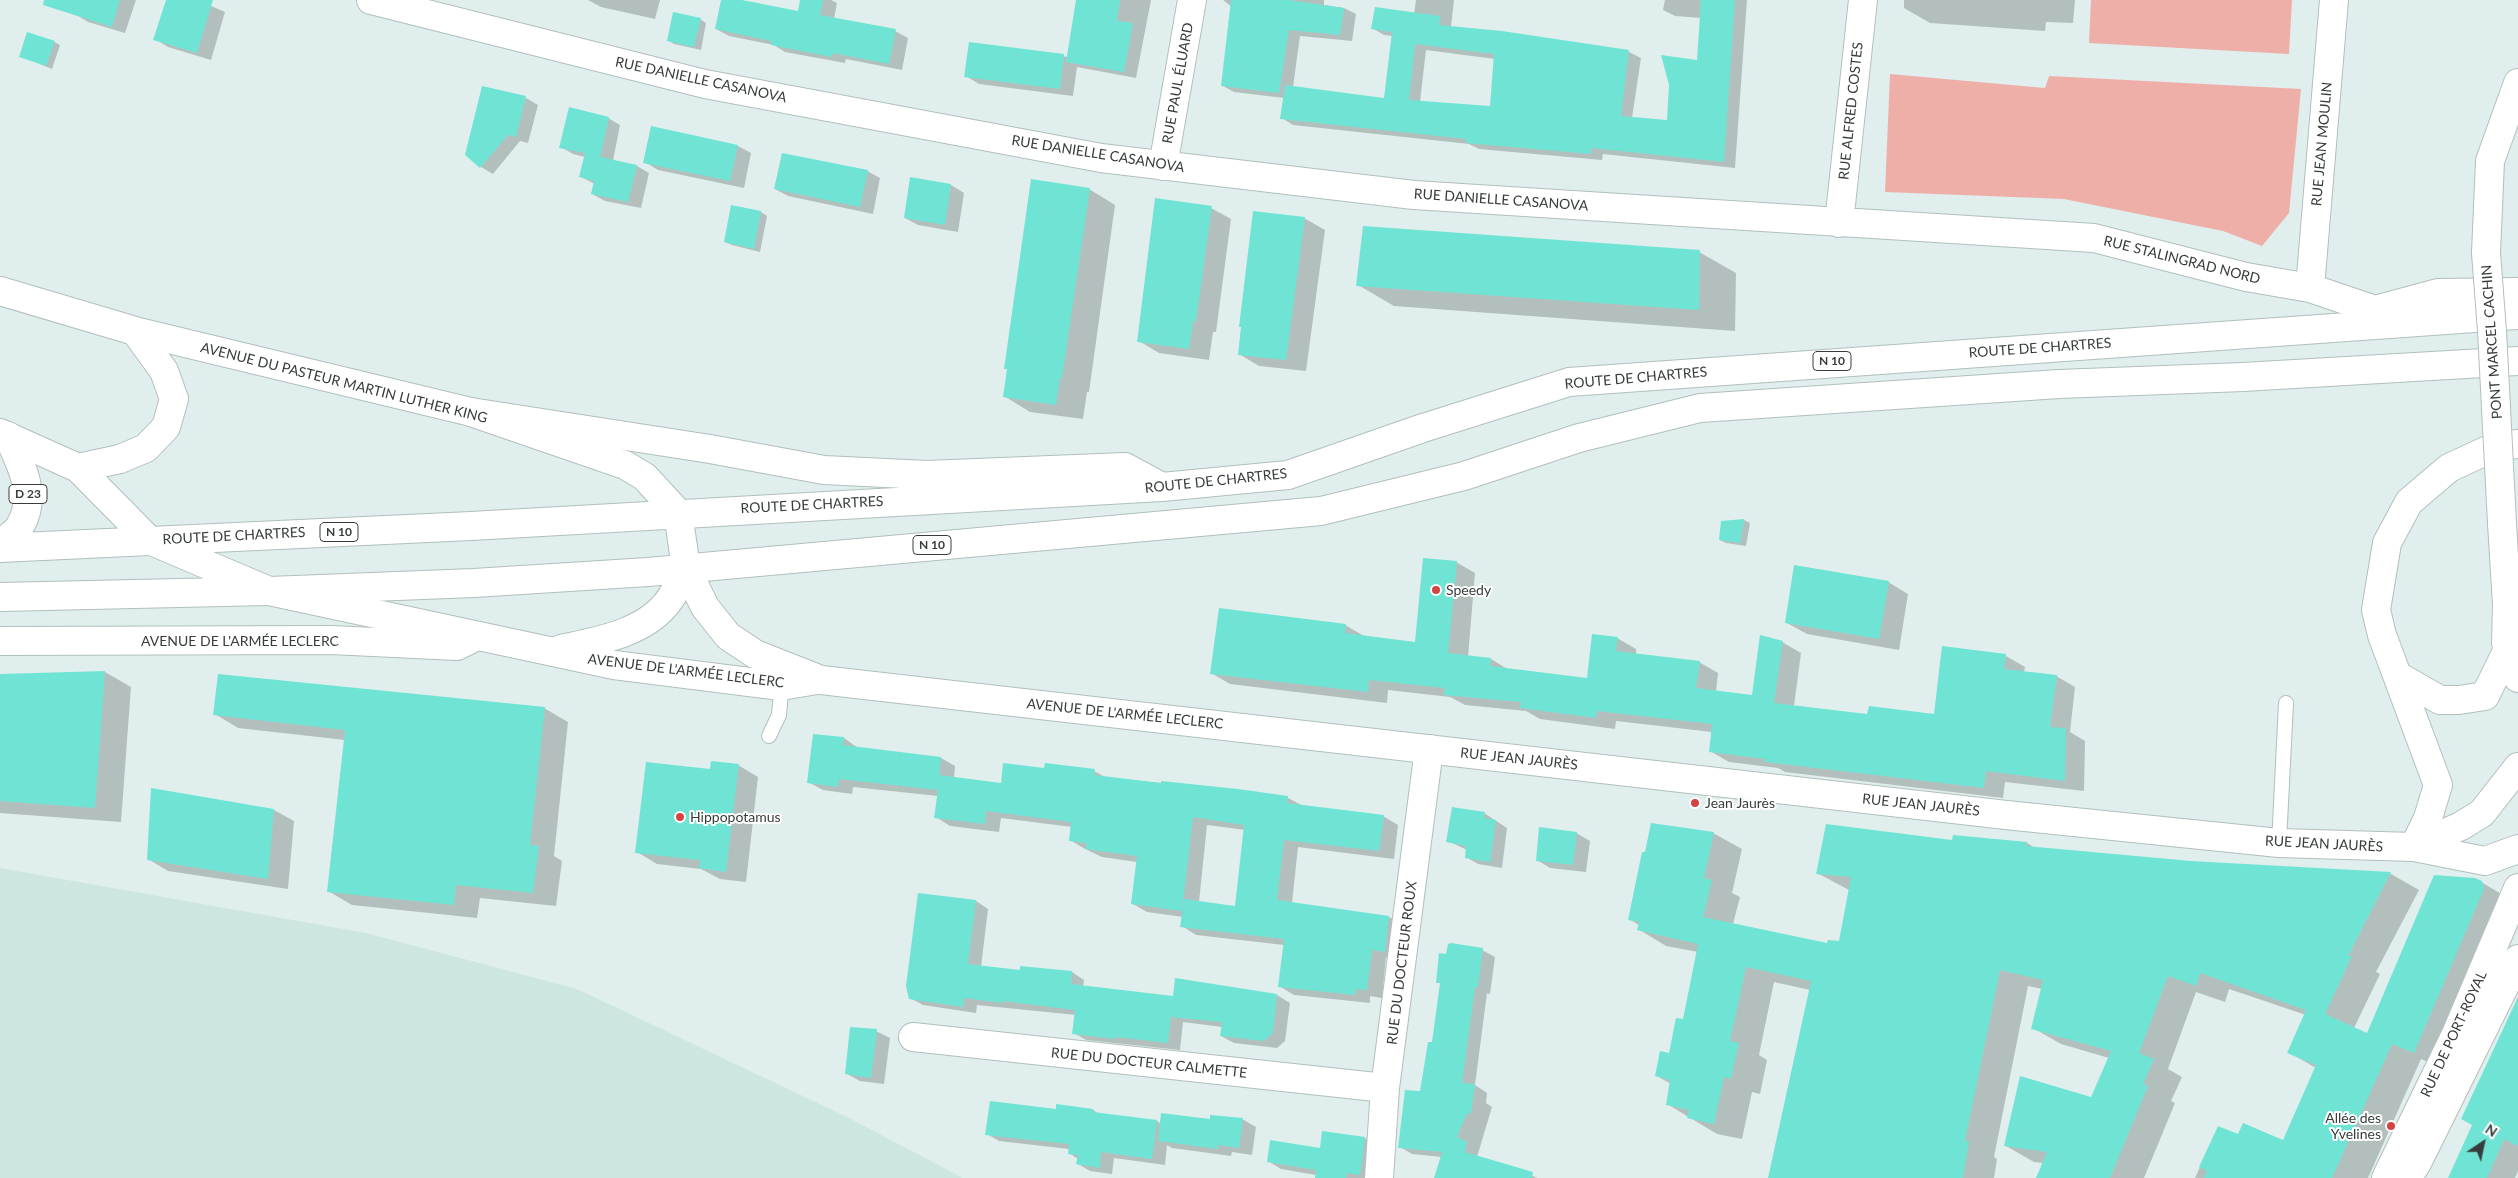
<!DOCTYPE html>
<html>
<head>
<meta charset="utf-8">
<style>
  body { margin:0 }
  #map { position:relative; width:2518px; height:1178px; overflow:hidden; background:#e0efed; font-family:Lato,sans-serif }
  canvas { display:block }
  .north { position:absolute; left:2458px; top:1118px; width:50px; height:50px; -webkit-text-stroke:4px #fff; paint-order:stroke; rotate:34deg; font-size:14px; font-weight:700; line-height:20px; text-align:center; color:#373d3c }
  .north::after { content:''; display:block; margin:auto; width:18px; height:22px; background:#373d3c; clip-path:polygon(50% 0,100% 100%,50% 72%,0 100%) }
</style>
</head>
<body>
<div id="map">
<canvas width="2518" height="1178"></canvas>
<div class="north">N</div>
</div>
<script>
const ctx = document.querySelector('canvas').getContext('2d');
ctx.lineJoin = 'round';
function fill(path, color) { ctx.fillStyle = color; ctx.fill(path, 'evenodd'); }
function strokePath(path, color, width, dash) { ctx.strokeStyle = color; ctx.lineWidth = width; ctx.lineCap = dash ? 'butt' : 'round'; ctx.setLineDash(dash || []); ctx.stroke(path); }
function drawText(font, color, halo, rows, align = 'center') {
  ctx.font = font + ' Lato,sans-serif'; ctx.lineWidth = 4; ctx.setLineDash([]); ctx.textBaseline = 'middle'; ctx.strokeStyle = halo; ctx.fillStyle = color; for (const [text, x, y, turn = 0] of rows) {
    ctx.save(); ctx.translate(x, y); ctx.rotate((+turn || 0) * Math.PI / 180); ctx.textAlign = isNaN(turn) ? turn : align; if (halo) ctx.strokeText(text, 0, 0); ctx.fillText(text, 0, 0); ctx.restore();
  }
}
const built = new Path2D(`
  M0 868 366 933 577 989 847 1117 963 1178H0Z`);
const green = new Path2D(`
  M2091 0H2292L2289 54 2089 43Z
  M1890 74 2045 88 2049 76 2301 89 2289 213 2262 246 2223 231 2064 199 1885 192Z`);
const shadow = new Path2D(`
  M80 0H136L125 33 88 22 75 14Z
  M167 0H197L225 12 211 60 168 47 155 39Z
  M588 0H660L655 19 601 7Z
  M722 0H735L799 12 801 0H831L837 3 834 19 895 31 908 38 902 70 846 59 845 63 785 52 774 45 729 36 716 29Z
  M1078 0H1151L1136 78 1077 67 1073 96 979 84 966 76 970 43 1068 57Z
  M1223 0H1324V5L1344 8 1356 14 1352 41 1300 36 1293 87 1385 99 1393 36 1384 35 1372 28 1414 14 1416 0H1454L1451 27 1502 32 1629 52 1641 58 1632 118 1668 121 1698 62 1701 18 1675 16 1663 10 1665 0H1747L1735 168 1603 154 1602 160 1479 149 1469 144 1293 125 1282 118 1284 98 1234 92 1223 86 1232 7ZM1426 50 1495 59 1491 107 1420 102Z
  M1904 0H2075L2073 23 2046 22 2045 31 1930 23 1904 8Z
  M700 19 706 23 701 50 674 44 668 40Z
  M54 42 60 45 52 69 20 56Z
  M526 98 538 105 528 143 520 141 493 174 481 167Z
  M608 118 620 125 613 161 637 166 649 173 641 208 605 201 592 194 595 184 581 177 585 157 573 154 561 147Z
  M738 146 751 153 744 188 658 170 645 162Z
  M867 171 880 178 873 214 788 196 775 189Z
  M951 185 964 193 958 232 918 225 905 218Z
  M1089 189 1115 205 1089 392H1087L1083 419 1030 412 1004 396 1008 370 1006 368Z
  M732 206 761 212 767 216 760 252 732 245 725 242Z
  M1211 208 1231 219 1216 332H1213L1209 360 1159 353 1139 341Z
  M1304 218 1325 230 1306 371 1259 366 1239 354Z
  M1699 252 1736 273 1735 331 1394 306 1358 285Z
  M1744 520 1750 523 1746 546 1726 543 1720 540Z
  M1456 562 1475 573 1468 657 1491 659 1509 670 1588 679 1617 638 1636 649V655L1699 662 1718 673 1716 692 1753 697 1782 642 1801 653 1794 706 1868 715H1935L2006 656 2025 667 2024 672 2056 676 2075 687 2070 732 2085 741 2084 791 2005 782 2003 798 1785 772 1778 768 1729 762 1710 751 1712 732 1616 721 1615 729 1540 719 1526 711 1465 705 1450 697 1388 690 1387 703 1230 684 1211 673 1345 625 1364 636 1416 643Z
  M1888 582 1908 594 1899 650 1807 634 1787 623Z
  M105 672 131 687 121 822 0 813V675Z
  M544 708 568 722 554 856 562 861 556 906 480 898 477 918 352 905 328 891 345 740 238 728 215 714Z
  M844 738 858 748 941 758 955 766 954 778 1002 785 1045 769 1094 771 1107 778 1238 790 1288 798 1303 806 1383 816 1398 825 1394 859 1298 847 1292 903 1389 917 1403 925 1399 959 1386 957 1382 998 1370 996V1003L1294 995 1279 986 1284 945 1196 935 1182 926 1183 917 1147 912 1133 904 1137 862 1102 857 1085 849 1070 840 1072 827 1001 818 999 832 950 826 936 817 938 796 853 787 852 794 823 790 808 782ZM1207 825 1245 830 1236 908 1199 902Z
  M738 765 758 777 746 882 720 879 701 869 657 864 637 852 711 771Z
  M274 810 294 821 288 889 168 871 148 859Z
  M1484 813 1507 828 1502 868 1478 864 1466 857 1467 850 1448 841Z
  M1576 833 1590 841 1586 872 1550 868 1537 860Z
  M1713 833 1742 849 1732 893 1740 897 1733 924 1828 945 1840 943 1849 890 1817 873 1953 841 1954 836 2027 843 2035 848 2191 862 2391 874 2419 890 2376 972 2380 974 2354 1028 2367 1035 2481 882 2510 899 2443 1068 2421 1059 2368 1178H2195L2218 1128 2239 1135 2284 1142 2316 1068 2288 1052 2306 1015 2229 989 2225 1002 2196 992 2168 1069 2182 1077 2171 1101 2175 1103 2144 1178H2037L2043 1163 2034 1162 2006 1146 2092 1099 2109 1058 2061 1044 2033 1028 2042 989 2028 986 1994 1157 1997 1159 1994 1178H1769L1810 990 1774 982 1759 1055 1767 1060 1760 1094 1752 1092 1742 1139 1717 1134 1667 1104 1671 1084 1657 1076 1670 1054 1684 1020 1698 952 1666 946 1638 929 1639 925 1629 919Z
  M976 901 988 909 981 967 1021 971 1072 972 1084 980 1083 987 1174 997 1176 980 1277 995 1290 1003 1285 1041 1277 1048 1234 1043 1221 1036 1222 1027 1183 1022 1180 1050 1086 1040 1074 1033 1076 1015 977 1005 976 1013 923 1005 910 998Z
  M1482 950 1495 957 1490 994 1487 993 1475 1085 1487 1093 1486 1103 1492 1107 1477 1157 1519 1169 1537 1178H1435L1442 1157 1412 1154 1400 1147 1421 1093 1433 1044 1441 984 1437 982 1447 955Z
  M2518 1000V1171L2515 1178H2449L2473 1125Z
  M876 1031 890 1038 884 1084 860 1081 847 1074Z
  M1093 1110 1099 1114 1157 1121 1161 1124 1242 1119 1256 1127 1252 1155 1232 1152 1231 1156 1172 1148 1167 1145 1165 1165 1114 1158 1112 1174 1090 1171 1078 1164V1159L1069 1153V1149L999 1141 987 1134 1057 1111Z
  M1365 1138 1378 1145 1373 1178H1316V1175L1281 1169 1268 1161Z`);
const building = new Path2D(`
  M44 0H120L112 27 43 5Z
  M166 0H213L197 53 153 40Z
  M721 0H742L798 11 800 0H823L820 15 896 29 889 64 833 53 832 57 801 51 771 45V41L715 29Z
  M1076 0H1120L1117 21 1133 23 1124 72 1066 62Z
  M1231 0H1288L1344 8 1340 35 1289 30 1279 93 1221 86Z
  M1701 0H1735L1724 162 1591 148V154L1466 143V139L1280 119 1285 85 1384 98 1392 32 1371 29 1375 7 1440 16 1439 25 1502 31 1629 50 1621 116 1667 120 1669 85 1661 55 1697 60ZM1415 44 1494 54 1490 106 1409 100Z
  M673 12 701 18 694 47 667 41Z
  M27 32 55 41 46 66 19 57Z
  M969 42 1064 54 1060 89 964 77Z
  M482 86 526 96 516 137 508 135 480 168 465 155Z
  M569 107 609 117 600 157 596 156 637 165 628 202 591 194 594 181 579 177 585 153 559 148Z
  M651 126 738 145 730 181 643 163Z
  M782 153 868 170 860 207 774 189Z
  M910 177 951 184 945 225 904 218Z
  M1031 179 1090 188 1062 378H1060L1056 405 1003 397 1007 369H1004Z
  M1155 198 1212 206 1196 321H1193L1189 349 1137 342Z
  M731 205 761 211 754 249 724 242Z
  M1253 211 1305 217 1286 360 1238 355 1241 327H1239Z
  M1363 226 1700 250 1699 310 1356 286Z
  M1744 519 1740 543 1719 540 1721 521Z
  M1423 558 1457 561 1448 653 1491 658 1490 666 1587 678 1592 634 1618 637 1616 651 1700 661 1696 688 1752 695 1760 635 1783 641 1774 703 1867 714 1869 706 1934 714 1942 646 2006 654 2004 669 2057 675 2050 727 2066 728 2065 781 1986 771 1984 788 1765 762V759L1709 752 1712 724 1597 711 1596 718 1520 708 1521 702 1444 695 1445 688 1369 680 1368 692 1210 674 1219 608 1346 624 1345 633 1415 642Z
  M1794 565 1889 581 1879 639 1785 623Z
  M105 671 95 808 0 801V674Z
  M218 674 545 707 530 845 539 846 533 893 456 885 454 905 327 892 345 730 213 715Z
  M813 734 844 737 843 745 941 757 938 789 939 775 1001 783 1003 763 1044 768 1045 763 1095 769 1094 775 1161 783V781L1238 789 1288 796 1287 803 1384 815 1379 851 1284 840 1277 900 1389 916 1385 952 1372 950 1367 990 1356 989 1355 995 1278 987 1284 939 1180 927 1184 899 1235 906 1244 825 1193 817 1182 911 1131 904 1137 856 1086 849V843L1069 841 1071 822 986 811 985 824 934 818 938 790 839 779 838 787 807 783Z
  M711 761 739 764 726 872 699 868 700 860 635 853 646 762 710 769Z
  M151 788 274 809 268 879 147 860Z
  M1452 807 1485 812 1484 818 1496 820 1490 862 1465 858 1466 846 1446 842Z
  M1651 823 1714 832 1704 878 1712 880 1703 917 1827 943 1828 940 1839 941 1851 877 1816 874 1826 824 1952 840 1953 835 2027 842 2026 846 2191 861 2391 872 2348 956H2352L2325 1014 2367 1033 2434 875 2475 878 2482 881 2484 889 2414 1053 2392 1044 2332 1178H2204L2207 1171 2199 1167 2218 1126 2238 1134 2243 1123 2283 1140 2316 1065 2287 1053 2306 1010 2200 973 2196 986 2168 976 2139 1053 2154 1059 2143 1084 2148 1086 2110 1178H2036L2047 1152 2004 1146 2020 1076 2091 1097 2111 1051 2031 1029 2043 980 2000 970 1965 1141 1969 1142 1963 1178H1768L1811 981 1746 967 1730 1041 1739 1043 1731 1079 1724 1077 1714 1124 1687 1118 1689 1110 1666 1105 1670 1080 1655 1076 1660 1051 1669 1053 1676 1018 1683 1019 1698 944 1637 930 1639 922 1628 920 1642 852H1645Z
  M1539 827 1577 832 1573 865 1536 861Z
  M918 893 976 900 968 964 1020 970V966L1072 971 1071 984 1173 996 1175 978 1277 994 1273 1033 1264 1041 1220 1036 1222 1022 1171 1017 1172 1005 1168 1043 1116 1037V1039L1072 1034 1075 1010 1003 1001V1003L964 998 963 1007 909 999 906 986Z
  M1451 943 1483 948 1478 987H1475L1462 1083 1475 1084 1471 1114 1467 1113 1457 1137 1467 1142 1465 1152 1533 1172 1532 1178H1434L1442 1152 1398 1148 1405 1090 1420 1091 1428 1042H1432L1440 983H1436L1439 953 1446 954 1448 944Z
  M2518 997V1146L2504 1139 2487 1178H2448L2472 1125 2461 1119Z
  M850 1027 877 1029 871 1078 845 1074Z
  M990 1101 1056 1109V1104L1093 1109V1112L1157 1120 1152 1159 1101 1152 1100 1168 1076 1164 1078 1155 1068 1154 1069 1144 985 1135Z
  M1161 1113 1210 1119V1115L1243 1118 1239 1148 1218 1145V1149L1158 1141Z
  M1322 1131 1365 1137 1360 1175 1347 1173 1346 1178H1315L1316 1170 1267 1162 1270 1140 1320 1148Z`);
const service = new Path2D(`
  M769 736 779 715 782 682
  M2279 843 2286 703`);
const minor = new Path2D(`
  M371 0 705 84 1101 158 1414 195 2094 238 2246 277 2310 288 2375 310 2438 293 2518 292
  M1163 166 1192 0
  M1839 223 1863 0
  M2310 288 2334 0
  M0 641 331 640 457 646 477 636
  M2398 676 2440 700H2459L2485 696 2508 649
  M2414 847 2428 818 2438 785 2382 635 2376 610 2387 543 2409 502 2449 468 2494 447 2518 444
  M913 1037 1385 1088
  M1379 1178 1385 1088 1429 749`);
const tertiary = new Path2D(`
  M0 291 135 331 471 412 625 465 645 477 678 513 686 568 705 607 728 636 755 654 821 680 2006 815 2279 843 2414 847 2485 861 2518 849
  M0 433 78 468 149 540 269 591 614 665 781 686 817 680
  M78 468 120 459 146 448 166 427 174 399 164 371 135 331
  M561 649C598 641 647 633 670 599 677 589 681 578 686 568
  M2414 847 2461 826 2482 813 2518 767`);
const secondary = new Path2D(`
  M2486 253 2490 161 2518 83
  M2502 523 2507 605 2506 643 2518 678
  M2386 1178 2456 1034 2518 888
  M2407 1178 2417 1163 2518 959`);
const primary = new Path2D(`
  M471 412 710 449 824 470 927 475 1125 467 1162 487
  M0 544C6 539 16 533 20 526 38 496 21 464 8 436
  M0 548 471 526 1162 487 1288 475 1423 428 1569 382 2518 315
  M0 597 269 591 474 583 648 572 1321 511 1464 476 1579 438 1700 408 2059 384 2243 377 2518 361`);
const secondaryBridge = new Path2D(`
  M2486 253 2492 331 2502 523`);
const markers = [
  [1436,590,5,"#d34443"],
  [1695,803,5,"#d34443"],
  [680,817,5,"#d34443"],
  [2391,1126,5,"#d34443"]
];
const shields = [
  [1832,361,38],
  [28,494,38],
  [339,532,38],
  [932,545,38]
];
const shieldNames = [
  ["N 10",1832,361],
  ["D 23",28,494],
  ["N 10",339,532],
  ["N 10",932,545]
];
const streetNames = [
  ["RUE DANIELLE CASANOVA",701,80,12],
  ["RUE PAUL ÉLUARD",1178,83,-80],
  ["RUE ALFRED COSTES",1851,111,-84],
  ["RUE JEAN MOULIN",2322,144,-85],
  ["RUE DANIELLE CASANOVA",1098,154,9],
  ["RUE DANIELLE CASANOVA",1501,200,4],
  ["RUE STALINGRAD NORD",2182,260,14],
  ["PONT MARCEL CACHIN",2492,342,-94],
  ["ROUTE DE CHARTRES",2040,348,-4],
  ["ROUTE DE CHARTRES",1636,378,-5],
  ["AVENUE DU PASTEUR MARTIN LUTHER KING",344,383,14],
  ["ROUTE DE CHARTRES",1216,481,-6],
  ["ROUTE DE CHARTRES",812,505,-3],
  ["ROUTE DE CHARTRES",234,536,-3],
  ["AVENUE DE L'ARMÉE LECLERC",240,641],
  ["AVENUE DE L'ARMÉE LECLERC",686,671,7],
  ["AVENUE DE L'ARMÉE LECLERC",1125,714,6],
  ["RUE JEAN JAURÈS",1519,759,6],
  ["RUE JEAN JAURÈS",1921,805,6],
  ["RUE JEAN JAURÈS",2324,844,3],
  ["RUE DU DOCTEUR ROUX",1402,963,-83],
  ["RUE DE PORT-ROYAL",2454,1034,-65],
  ["RUE DU DOCTEUR CALMETTE",1149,1063,6]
];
const poiNames = [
  ["Speedy",1446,590],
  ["Jean Jaurès",1705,803],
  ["Hippopotamus",690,817],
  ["Allée des",2381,1118,"right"],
  ["Yvelines",2381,1134,"right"]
];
fill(built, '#cde6e2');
fill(green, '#eeafa9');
fill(shadow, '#0003');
fill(building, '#6fe4d5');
strokePath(service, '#b1bfbd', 16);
strokePath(minor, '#b1bfbd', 30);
strokePath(tertiary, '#b1bfbd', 30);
strokePath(secondary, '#b1bfbd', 30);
strokePath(primary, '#b1bfbd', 30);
strokePath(service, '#fff', 14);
strokePath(minor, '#fff', 28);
strokePath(tertiary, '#fff', 28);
strokePath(secondary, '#fff', 28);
strokePath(primary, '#fff', 28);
strokePath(secondaryBridge, '#b1bfbd', 30, []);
strokePath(secondaryBridge, '#fff', 28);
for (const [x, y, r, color] of markers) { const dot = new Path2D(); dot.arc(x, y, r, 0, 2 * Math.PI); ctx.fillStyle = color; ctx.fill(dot); strokePath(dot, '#fff', 2); }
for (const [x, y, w] of shields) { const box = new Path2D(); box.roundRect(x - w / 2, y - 9.5, w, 19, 4); ctx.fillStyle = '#fff'; ctx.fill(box); strokePath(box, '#373d3c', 1); }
drawText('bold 12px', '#373d3c', null, shieldNames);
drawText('14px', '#373d3c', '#fff', streetNames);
drawText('14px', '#373d3c', '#fff', poiNames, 'left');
</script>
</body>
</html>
